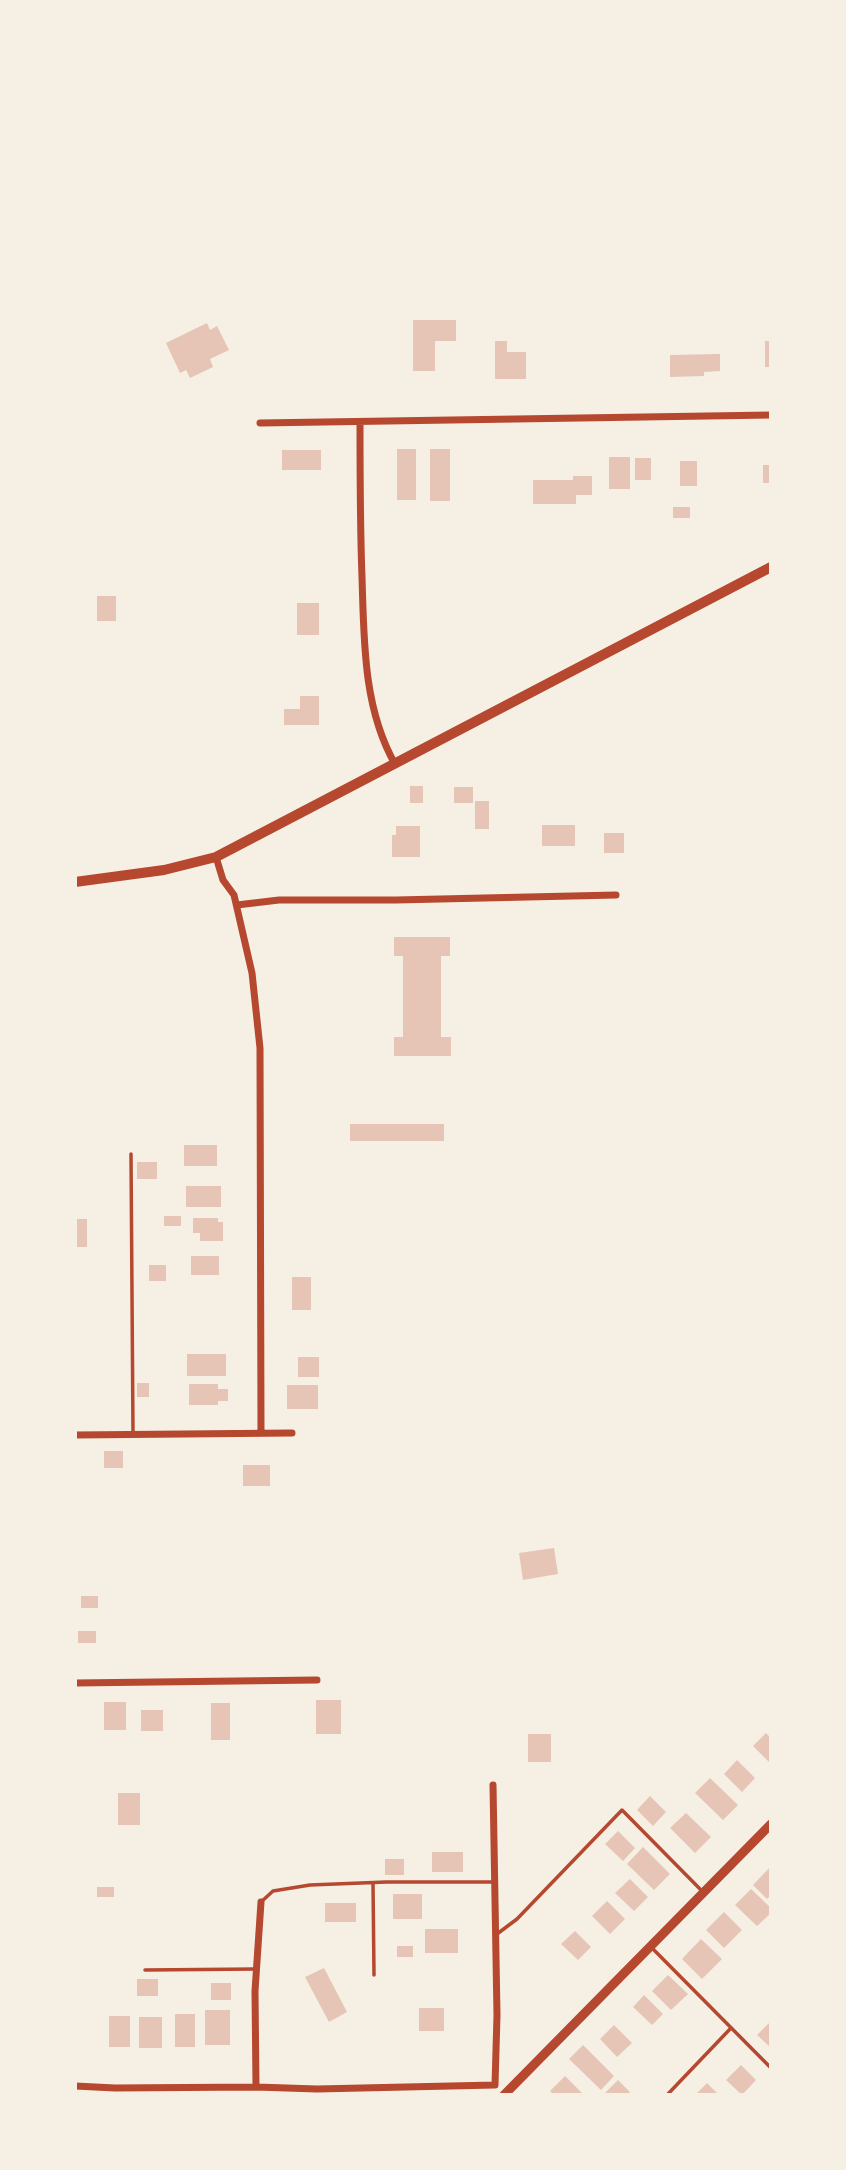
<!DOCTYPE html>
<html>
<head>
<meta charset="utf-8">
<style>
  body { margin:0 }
  #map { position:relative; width:846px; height:2170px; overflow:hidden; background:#f6efe4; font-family:Karla,sans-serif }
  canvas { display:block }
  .frame { position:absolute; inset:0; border:77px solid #f6efe4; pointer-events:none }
</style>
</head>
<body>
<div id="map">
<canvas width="846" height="2170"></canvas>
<div class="frame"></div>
</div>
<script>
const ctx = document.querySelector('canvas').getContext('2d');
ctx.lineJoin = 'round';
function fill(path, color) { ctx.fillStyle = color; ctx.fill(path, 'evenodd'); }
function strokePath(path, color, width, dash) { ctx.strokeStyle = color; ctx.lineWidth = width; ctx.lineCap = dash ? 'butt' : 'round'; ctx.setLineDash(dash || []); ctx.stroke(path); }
const building = new Path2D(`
  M413 320H456V341H435V371H413Z
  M207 323 210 330 217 326 229 350 210 359 213 367 190 378 186 370 180 373 166 343Z
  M495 341H507V352H526V379H495Z
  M765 341H771V367H765Z
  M720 354V371L704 372V376L670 377V355Z
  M397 449H416V500H397Z
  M430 449H450V501H430Z
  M282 450H321V470H282Z
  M609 457H630V489H609Z
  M635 458H651V480H635Z
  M680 461H697V486H680Z
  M763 465H771V483H763Z
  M573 476H592V495H576V504H533V480H573Z
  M673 507H690V518H673Z
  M97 596H116V621H97Z
  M297 603H319V635H297Z
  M300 696H319V725H284V709H300Z
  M410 786H423V803H410Z
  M454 787H473V803H454Z
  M475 801H489V829H475Z
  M542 825H575V846H542Z
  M396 826H420V857H392V835H396Z
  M604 833H624V853H604Z
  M394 937H450V956H441V1037H451V1056H394V1037H403V956H394Z
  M350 1124H444V1141H350Z
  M184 1145H217V1166H184Z
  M137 1162H157V1179H137Z
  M186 1186H221V1207H186Z
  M164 1216H181V1226H164Z
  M193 1218H218V1222H223V1241H200V1233H193Z
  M75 1219H87V1247H75Z
  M191 1256H219V1275H191Z
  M149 1265H166V1281H149Z
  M292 1277H311V1310H292Z
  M187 1354H226V1376H187Z
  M298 1357H319V1377H298Z
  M137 1383H149V1397H137Z
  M189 1384H218V1389H228V1401H218V1405H189Z
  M287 1385H318V1409H287Z
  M104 1451H123V1468H104Z
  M243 1465H270V1486H243Z
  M554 1548 558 1574 523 1580 519 1553Z
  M81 1596H98V1608H81Z
  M78 1631H96V1643H78Z
  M316 1700H341V1734H316Z
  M104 1702H126V1730H104Z
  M211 1703H230V1740H211Z
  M141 1710H163V1731H141Z
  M766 1733 771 1738V1764L753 1746Z
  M528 1734H551V1762H528Z
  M737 1760 755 1778 742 1792 724 1774Z
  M710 1778 738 1805 723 1820 695 1793Z
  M118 1793H140V1825H118Z
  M650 1796 666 1812 653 1826 637 1810Z
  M686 1813 711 1837 695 1853 670 1828Z
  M618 1831 635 1848 623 1861 605 1844Z
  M643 1847 670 1874 654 1890 627 1864Z
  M432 1852H463V1872H432Z
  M385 1859H404V1875H385Z
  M771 1866V1895L767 1899 753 1885Z
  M630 1879 648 1897 634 1911 615 1893Z
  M97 1887H114V1897H97Z
  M751 1889 771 1908V1913L757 1926 735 1905Z
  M393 1894H422V1919H393Z
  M607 1901 625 1919 610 1934 592 1916Z
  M325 1903H356V1922H325Z
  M724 1912 742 1930 724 1948 706 1930Z
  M425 1929H458V1953H425Z
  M575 1931 591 1947 578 1960 561 1944Z
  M701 1939 722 1959 702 1979 682 1959Z
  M397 1946H413V1957H397Z
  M324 1968 347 2012 329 2022 305 1977Z
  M668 1975 688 1994 671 2010 652 1991Z
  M137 1979H158V1996H137Z
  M211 1983H231V2000H211Z
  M644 1995 663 2014 652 2025 633 2007Z
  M419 2008H444V2031H419Z
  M205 2010H230V2045H205Z
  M175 2014H195V2047H175Z
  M109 2016H130V2047H109Z
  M139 2017H162V2048H139Z
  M771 2021V2048L757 2035Z
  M614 2025 632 2043 617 2057 600 2039Z
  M583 2045 614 2076 601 2090 569 2059Z
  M741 2065 756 2080 742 2095 726 2080Z
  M565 2076 584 2095H554L550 2091Z
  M618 2080 630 2092 628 2095H603Z
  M707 2083 719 2095H695Z`);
const service = new Path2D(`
  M131 1154 133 1433
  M373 1883 374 1975
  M261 1902 273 1891 310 1885 386 1882H495
  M497 1934 517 1919 622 1810 702 1891
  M652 1948 771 2068
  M145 1970 256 1969
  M667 2095 731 2028`);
const minor = new Path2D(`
  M360 422C360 473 360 525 362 577 364 639 363 708 395 764
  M260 423 771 415
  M216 857 223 880 234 895 252 973 260 1048 261 1433
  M237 905 279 900H396L616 895
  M75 1435 292 1433
  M75 1683 317 1680
  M493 1785 497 2015 495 2085
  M75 2086 115 2088 256 2087 317 2089 495 2085
  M256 2087 255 1991 261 1902`);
const tertiary = new Path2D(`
  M504 2095 771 1824`);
const secondary = new Path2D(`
  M75 882 164 870 216 857 771 567`);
fill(building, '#e6c5b7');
strokePath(service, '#b5482f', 3.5);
strokePath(minor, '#b5482f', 7);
strokePath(tertiary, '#b5482f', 9);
strokePath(secondary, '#b5482f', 10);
</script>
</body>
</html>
